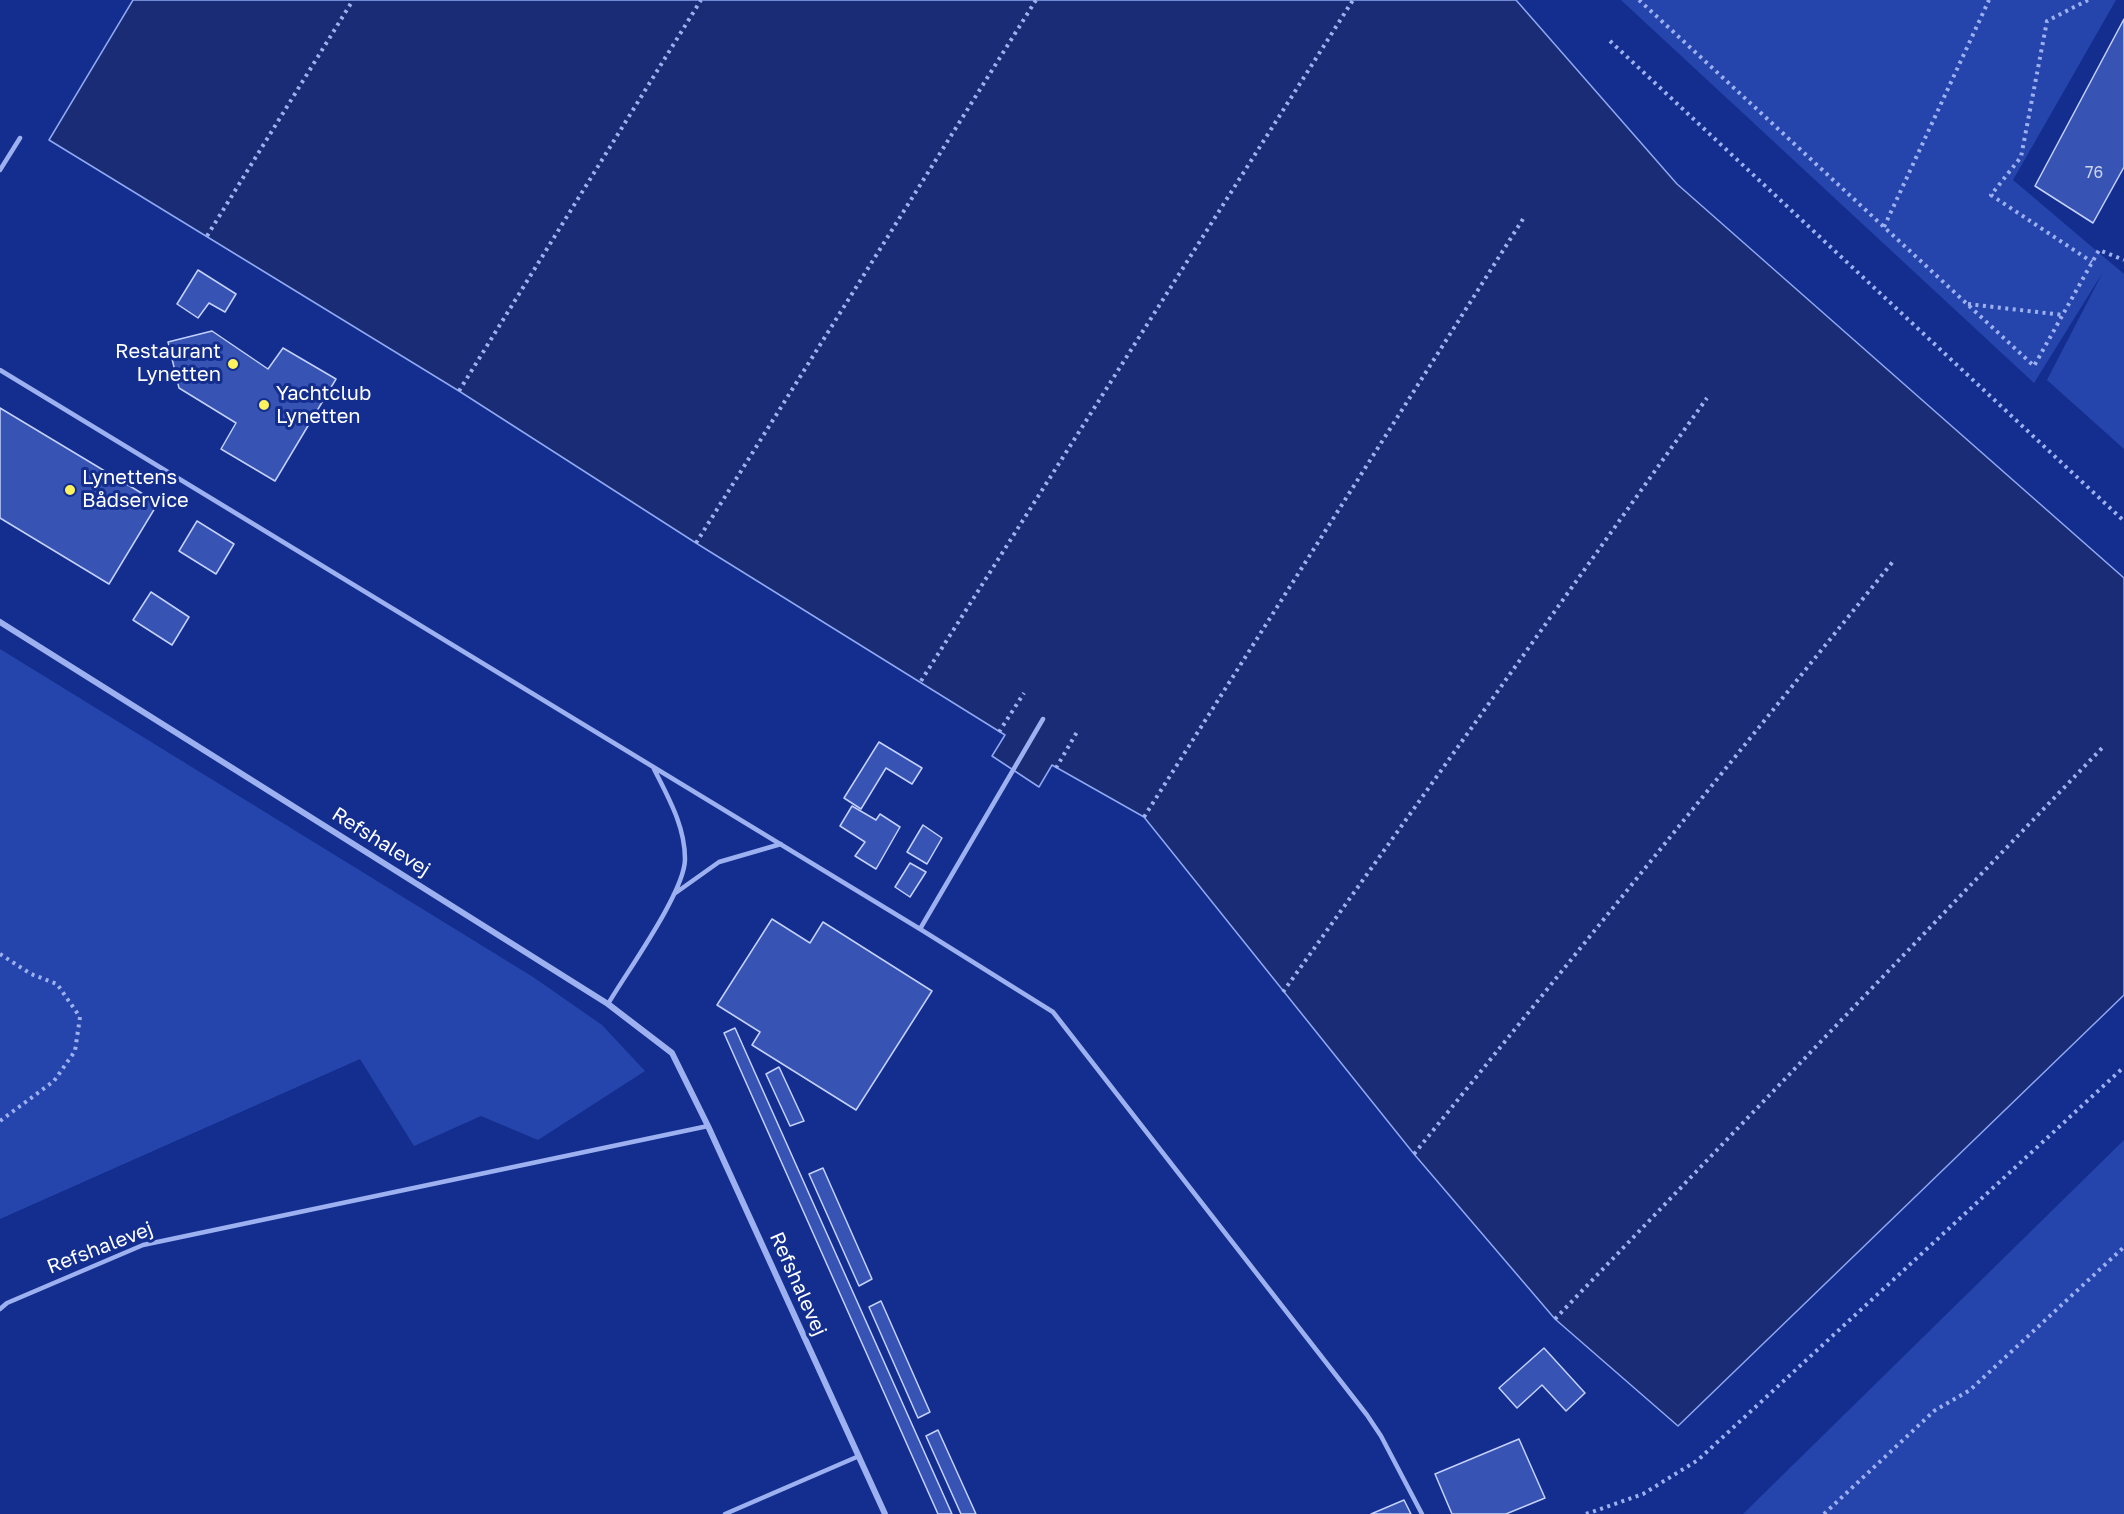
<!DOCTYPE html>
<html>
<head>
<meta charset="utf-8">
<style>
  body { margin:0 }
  canvas { display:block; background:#132e8e }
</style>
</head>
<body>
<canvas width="2124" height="1514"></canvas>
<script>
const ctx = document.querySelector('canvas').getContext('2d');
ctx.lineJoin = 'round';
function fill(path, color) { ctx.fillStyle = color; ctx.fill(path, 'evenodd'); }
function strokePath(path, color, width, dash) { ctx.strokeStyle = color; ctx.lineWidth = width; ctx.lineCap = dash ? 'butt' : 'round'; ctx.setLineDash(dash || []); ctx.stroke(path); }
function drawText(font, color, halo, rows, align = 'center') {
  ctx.font = font + ' "Golos Text",sans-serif'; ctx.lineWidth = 6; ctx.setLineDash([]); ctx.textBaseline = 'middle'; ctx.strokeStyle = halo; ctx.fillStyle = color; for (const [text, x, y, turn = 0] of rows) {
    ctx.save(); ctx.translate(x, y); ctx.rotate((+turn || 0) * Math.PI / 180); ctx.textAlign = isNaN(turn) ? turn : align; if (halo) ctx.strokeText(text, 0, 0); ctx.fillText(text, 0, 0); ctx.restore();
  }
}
const green = new Path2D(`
  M1621 0H2116L2013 180 2124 274V449L2047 380 2103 272 2034 383Z
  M0 649 533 977 602 1025 645 1071 538 1140 481 1116 414 1146 360 1059 0 1219Z
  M2124 1140V1514H1743Z`);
const water = new Path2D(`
  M133 0H1516L1677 184 2124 578V995L1678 1426 1555 1319 1414 1154 1144 817 1052 765 1039 787 992 756 1005 735 696 543 459 391 49 140Z`);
const building = new Path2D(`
  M2124 19V167L2093 223 2035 186Z
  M198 270 236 294 225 312 209 303 198 318 177 304Z
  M212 331 268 369 283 348 336 379 275 481 221 449 236 423 179 388 168 342Z
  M0 408 158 503 109 584 0 518Z
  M197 521 234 544 216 574 179 551Z
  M151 592 189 617 172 645 133 620Z
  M879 742 922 768 912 784 886 768 861 809 844 798Z
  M852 806 876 820 880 814 900 827 876 869 855 856 865 842 840 826Z
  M923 825 942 838 927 864 907 852Z
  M910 863 926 872 910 897 895 887Z
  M772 919 810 943 823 922 932 991 856 1110 752 1045 760 1032 717 1005Z
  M735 1028 952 1514H938L724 1033Z
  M779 1067 804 1121 790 1126 766 1074Z
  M823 1168 872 1279 859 1286 809 1174Z
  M881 1301 930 1412 918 1418 869 1307Z
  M1544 1348 1585 1393 1566 1411 1542 1385 1517 1408 1499 1388Z
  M938 1430 976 1514H961L926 1436Z
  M1519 1439 1545 1498 1506 1514H1452L1435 1474Z
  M1404 1500 1411 1514H1371Z`);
const path = new Path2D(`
  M1639 0 2034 366 2099 250 2124 260
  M2088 0 2047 21 2021 157 1991 195 2092 262
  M1610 41 2124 521
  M1884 227 1989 0
  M207 236 353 0
  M1968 304 2063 315
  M459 391 701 0
  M696 543 1036 0
  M921 681 1353 0
  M999 732 1024 693
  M1056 768 1077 732
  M1144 817 1523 219
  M0 954 31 974 57 984 80 1017 75 1051 54 1081 0 1121
  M1283 992 1707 398
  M1414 1154 1895 559
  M1555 1319 2102 748
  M1586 1514 1643 1494 1698 1460 2124 1067
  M1824 1514 1934 1411 1970 1390 2124 1247`);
const service = new Path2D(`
  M0 170 20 138
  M0 370 920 929 1053 1012 1367 1415 1381 1436 1422 1514
  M674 894 719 862 781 844
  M920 929 1043 719
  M608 1004C626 973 685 892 685 859 685 826 668 797 654 769
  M0 1309 7 1303 143 1245 708 1126
  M725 1514 859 1456`);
const minor = new Path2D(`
  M0 622 608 1004 672 1053 708 1126 885 1514`);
const markers = [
  [233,364,6,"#fff35d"],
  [264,405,6,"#fff35d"],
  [70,490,6,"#fff35d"]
];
const numberNames = [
  ["76",2094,173]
];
const poiNames = [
  ["Restaurant",221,352,"right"],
  ["Lynetten",221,375,"right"],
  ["Yachtclub",276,394],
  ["Lynetten",276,417],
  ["Lynettens",82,478],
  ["Bådservice",82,501]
];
const streetNames = [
  ["Refshalevej",381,842,32],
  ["Refshalevej",100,1248,-21],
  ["Refshalevej",798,1284,66]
];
fill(green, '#2545ad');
fill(water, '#192c75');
strokePath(water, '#8fa8f4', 1.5);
fill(building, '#3754b5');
strokePath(building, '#c4d1fc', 1.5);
strokePath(path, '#9db1f1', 4, [3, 4.5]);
strokePath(service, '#9db1f1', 4.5);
strokePath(minor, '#9db1f1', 6);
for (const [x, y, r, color] of markers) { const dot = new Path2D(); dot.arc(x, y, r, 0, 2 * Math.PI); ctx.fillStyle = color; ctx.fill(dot); strokePath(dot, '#132e8e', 2); }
drawText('16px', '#cdd4ec', null, numberNames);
drawText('20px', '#fff', '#132e8e', poiNames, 'left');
drawText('20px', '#fff', '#132e8e', streetNames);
</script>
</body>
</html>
